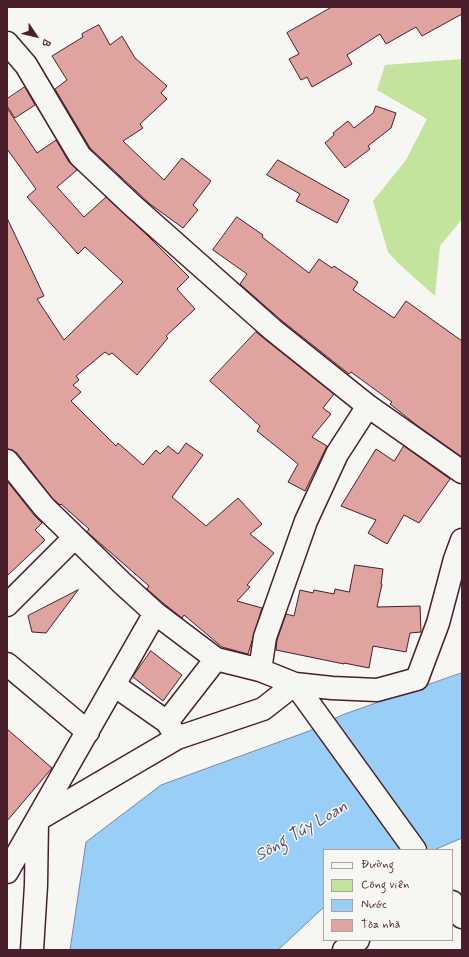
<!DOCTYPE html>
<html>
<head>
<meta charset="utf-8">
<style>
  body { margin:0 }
  #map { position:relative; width:469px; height:957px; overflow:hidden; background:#f6f6f2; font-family:Mynerve,sans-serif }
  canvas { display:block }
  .frame { position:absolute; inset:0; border:8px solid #4a1f2b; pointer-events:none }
  .legend { position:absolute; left:323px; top:849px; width:130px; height:92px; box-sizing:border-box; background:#f6f6f2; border:1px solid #b1a0a2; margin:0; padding:5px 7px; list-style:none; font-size:12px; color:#4a1f2b }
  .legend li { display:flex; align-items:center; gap:8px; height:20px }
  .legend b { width:20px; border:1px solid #b1a0a2 }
  .north { position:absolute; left:16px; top:16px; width:40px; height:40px; -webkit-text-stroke:3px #f6f6f2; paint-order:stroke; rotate:125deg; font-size:11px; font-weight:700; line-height:16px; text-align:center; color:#4a1f2b }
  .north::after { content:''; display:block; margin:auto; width:14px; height:18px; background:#4a1f2b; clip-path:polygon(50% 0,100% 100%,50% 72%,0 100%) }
</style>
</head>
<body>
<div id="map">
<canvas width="469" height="957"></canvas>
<div class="frame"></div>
<ul class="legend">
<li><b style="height:5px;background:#f6f6f2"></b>Đường</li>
<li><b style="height:11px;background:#c4e39c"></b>Công viên</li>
<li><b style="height:11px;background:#99cef7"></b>Nước</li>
<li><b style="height:11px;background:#dfa49f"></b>Tòa nhà</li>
</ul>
<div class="north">B</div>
</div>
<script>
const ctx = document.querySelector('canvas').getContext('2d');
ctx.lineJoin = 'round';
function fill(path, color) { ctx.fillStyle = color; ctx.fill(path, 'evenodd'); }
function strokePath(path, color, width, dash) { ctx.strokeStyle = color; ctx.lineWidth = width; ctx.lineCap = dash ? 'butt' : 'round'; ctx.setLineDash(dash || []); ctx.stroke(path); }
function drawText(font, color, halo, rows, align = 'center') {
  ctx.font = font + ' Mynerve,sans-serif'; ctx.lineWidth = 3; ctx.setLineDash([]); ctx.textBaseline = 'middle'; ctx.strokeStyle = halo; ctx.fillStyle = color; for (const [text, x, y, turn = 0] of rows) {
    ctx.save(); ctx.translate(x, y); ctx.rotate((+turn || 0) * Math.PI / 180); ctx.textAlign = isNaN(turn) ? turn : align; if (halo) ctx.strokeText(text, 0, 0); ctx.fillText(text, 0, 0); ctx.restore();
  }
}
const green = new Path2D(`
  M462 59V219L440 246 435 296 399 264 388 252 373 201 406 160 427 119 377 90 385 65Z`);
const water = new Path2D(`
  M462 673V838L434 850H324V907L278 950H70L86 842 161 785 309 731 342 715Z`);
const building = new Path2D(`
  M332 7H462V14L422 36 416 27 386 44 380 34 347 55 352 64 312 87 307 77 301 80 289 59 299 54 287 33Z
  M99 25 110 45 122 36 135 58 167 86 161 93 167 99 140 124 143 128 123 141 164 180 182 158 211 181 193 205 198 210 183 228 150 204 90 148 55 89 67 80 52 56 83 37 82 34Z
  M25 87 35 105 15 118 7 106V99Z
  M376 106 396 113 391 128 368 146 370 149 345 168 325 143 334 135 333 133 348 121 354 128 373 113Z
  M7 108 37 153 56 140 69 162 77 170 57 187 84 217 106 197 147 235 189 277 177 289 195 309 166 336 168 338 137 375 112 353 109 355 105 352 76 376 79 380 73 385 81 392 71 401 116 446 118 443 143 465 156 450 160 454 168 446 178 454 186 443 203 455 172 497 206 526 238 498 262 524 250 534 274 553 247 585 250 587 237 601 262 608 248 654 222 647 184 615 182 618 163 603 147 589 149 586 94 538 87 532 89 529 61 504 60 505 53 499 17 453 12 450 7 449V218L44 296 37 299 64 340 123 282 85 247 78 254 27 197 36 189 7 149Z
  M278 160 349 200 337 223 296 201 300 194 267 175Z
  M237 217 263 235 262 237 309 273 319 259 332 268 334 266 358 282 353 290 394 318 406 301 462 341V457L418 426 390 404 392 402 351 372 349 374 281 320 240 284 247 274 213 250Z
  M256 332 334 394 323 408 331 414 312 437 327 446 305 491 288 482 298 464 257 431 260 426 210 381Z
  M404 446 450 479 419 523 404 515 387 544 368 533 376 520 341 506 376 449 394 461Z
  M7 481 34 515 42 523 35 530 45 540 7 576Z
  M355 565 383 569 381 584H382L377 607 420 606 421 632 410 633 406 652 373 646 369 668 344 663V664L276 650 277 640 286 614 294 616 300 590 313 593 314 590 334 594 335 589 349 592Z
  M78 590 46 633 32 632 28 616Z
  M151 651 182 675 163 701 133 677Z
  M7 729 52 768 7 821Z`);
const minor = new Path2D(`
  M7 43 26 65 80 156 132 205 273 330 368 406 462 472
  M7 461 44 507 122 583 155 613 216 659 260 670 295 684 332 688 377 690 417 679 438 623 455 559 462 540
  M7 605 75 537
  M7 664 88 732
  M260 670 265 637 306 521 337 454 368 406
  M114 685 167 722 177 738
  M167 722 216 659
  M7 872 155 613
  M452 902 462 917
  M32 950 36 885 37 820 177 738 263 709 295 684 415 850
  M344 950 358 940`);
const waterNames = [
  ["Sông Túy Loan",302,832,-30]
];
fill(green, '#c4e39c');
fill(water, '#99cef7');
strokePath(water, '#7988a5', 1);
fill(building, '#dfa49f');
strokePath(building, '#4a1f2b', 1);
strokePath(minor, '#4a1f2b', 25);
strokePath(minor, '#f6f6f2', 22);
drawText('italic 17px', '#5e4b5e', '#f6f6f2', waterNames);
</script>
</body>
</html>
